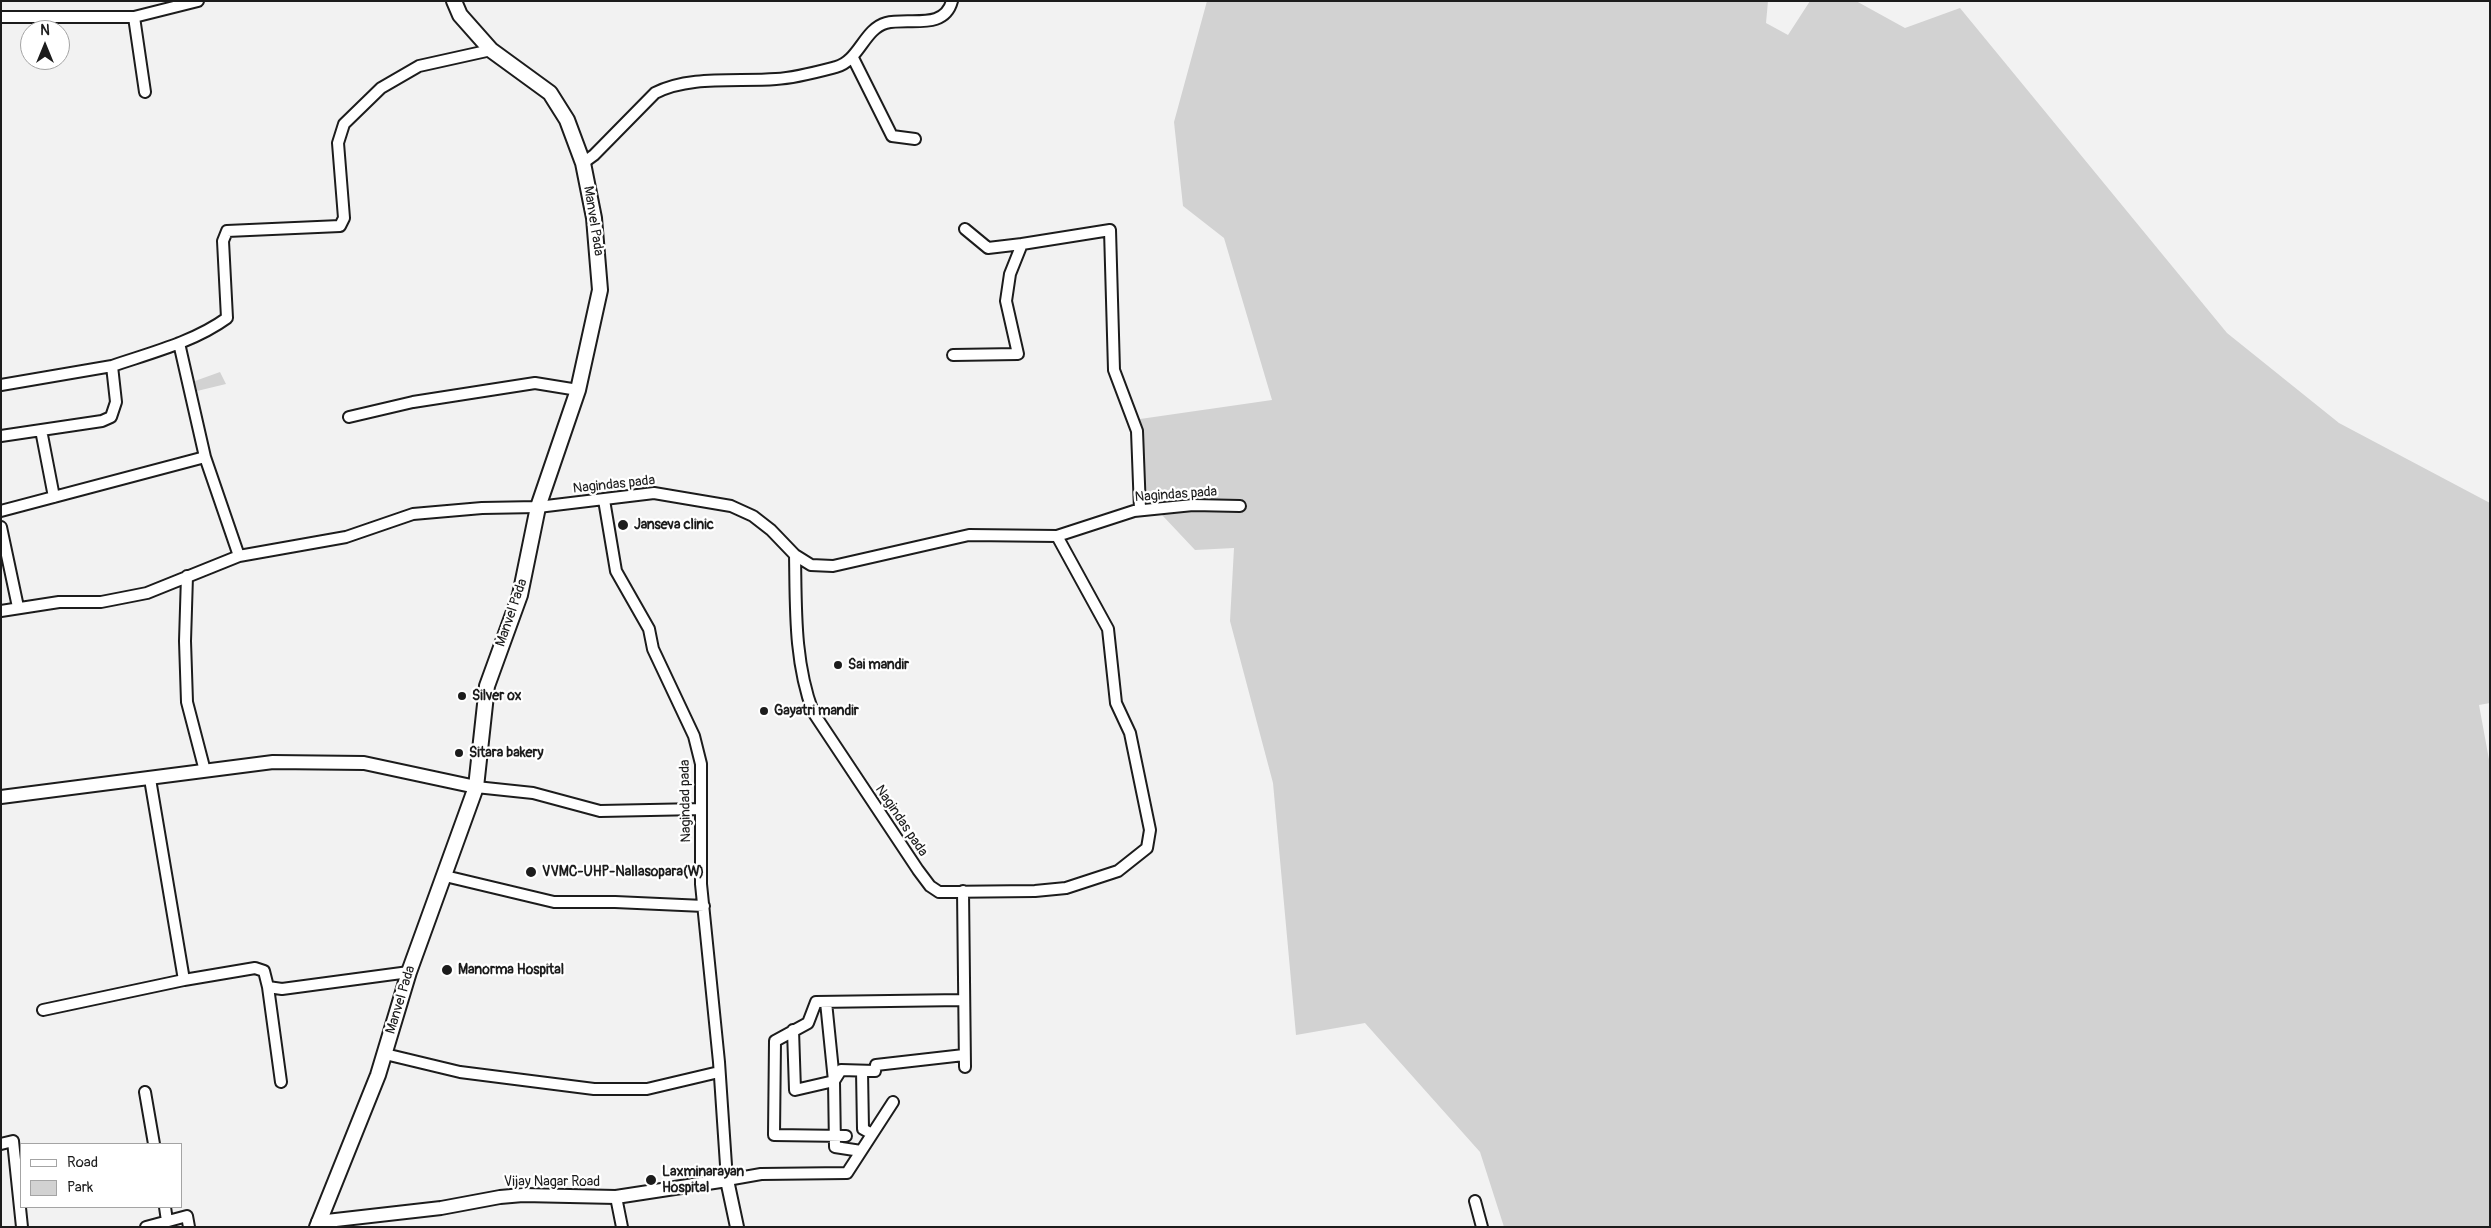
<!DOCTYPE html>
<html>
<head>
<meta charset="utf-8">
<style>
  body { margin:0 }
  #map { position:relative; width:2491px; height:1228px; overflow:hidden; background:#f2f2f2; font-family:Pangolin,sans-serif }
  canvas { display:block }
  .frame { position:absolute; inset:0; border:2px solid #1c1c1c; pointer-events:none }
  .legend { position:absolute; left:20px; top:1143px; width:162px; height:65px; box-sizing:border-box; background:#fff; border:1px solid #a4a4a4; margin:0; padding:6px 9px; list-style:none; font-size:15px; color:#1c1c1c }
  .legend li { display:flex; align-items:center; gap:10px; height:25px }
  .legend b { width:25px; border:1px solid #a4a4a4 }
  .north { position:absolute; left:20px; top:20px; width:50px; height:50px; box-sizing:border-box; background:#fff; border:1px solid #a4a4a4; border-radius:50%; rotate:0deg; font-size:14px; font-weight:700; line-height:20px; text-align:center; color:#1c1c1c }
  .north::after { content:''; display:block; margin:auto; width:18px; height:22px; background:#1c1c1c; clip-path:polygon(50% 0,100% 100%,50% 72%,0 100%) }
</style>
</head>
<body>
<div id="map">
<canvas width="2491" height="1228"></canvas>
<div class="frame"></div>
<ul class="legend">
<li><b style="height:6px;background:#fff"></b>Road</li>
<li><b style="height:14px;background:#d2d2d2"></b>Park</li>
</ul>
<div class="north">N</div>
</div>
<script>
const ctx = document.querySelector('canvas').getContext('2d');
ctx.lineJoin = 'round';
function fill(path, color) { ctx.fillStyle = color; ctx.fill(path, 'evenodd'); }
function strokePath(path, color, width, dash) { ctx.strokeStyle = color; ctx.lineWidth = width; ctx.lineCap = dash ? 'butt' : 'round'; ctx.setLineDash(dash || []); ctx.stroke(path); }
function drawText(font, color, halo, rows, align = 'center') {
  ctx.font = font + ' Pangolin,sans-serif'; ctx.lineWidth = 4.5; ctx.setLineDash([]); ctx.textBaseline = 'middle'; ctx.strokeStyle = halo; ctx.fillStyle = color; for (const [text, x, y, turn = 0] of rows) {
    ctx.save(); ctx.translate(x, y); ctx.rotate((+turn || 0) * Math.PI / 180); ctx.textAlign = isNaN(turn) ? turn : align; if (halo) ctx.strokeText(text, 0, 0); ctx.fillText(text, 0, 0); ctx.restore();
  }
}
const green = new Path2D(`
  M1207 1H1768L1766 23 1788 35 1810 1H1856L1905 28 1960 8 2227 333 2339 423 2490 503V703L2479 705 2490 765V1227H1504L1480 1152 1365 1023 1296 1035 1273 783 1230 621 1234 548 1195 550 1146 498 1140 419 1272 400 1224 238 1183 206 1174 122Z
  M220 372 226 384 197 391 195 381Z`);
const minor = new Path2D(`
  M1 17H134L198 1
  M134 17 145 92
  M853 58 892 136 915 139
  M583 163 594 155 655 93C689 75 738 82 776 79 795 78 817 72 836 67 859 61 864 29 886 23 909 17 944 31 952 1
  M965 229 988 248 1022 244
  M179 343 205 457 239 556
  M953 355 1018 354 1006 301 1010 274 1022 244 1110 230 1114 370 1137 431 1140 510
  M1 385 112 366
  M349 417 413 402 535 383 578 390
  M41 430 54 497
  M1 436 102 421 111 417 116 402 112 366C150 353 194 342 227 318L223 241 227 231 340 226 344 218 338 143 344 124 381 88 419 66 491 50
  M604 500 616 571 649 629 653 649 694 736 701 764V884L719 1062 727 1180 761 1174 847 1173 893 1102
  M1 511 205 457
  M1 527 18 607
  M795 555C796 608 794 661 813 712L918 870 930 886 939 892 1035 891 1066 888 1118 871 1147 848 1150 830 1130 733 1116 703 1108 629 1057 536
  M187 576 185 641 187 702 205 771
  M1 611 59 602H101L147 593 239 556 346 537 413 514 482 508 538 507 654 493 731 506 753 516 771 530 795 555 811 565 833 566 969 535 1057 536 1134 511 1193 505 1240 506
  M150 779 184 980
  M476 787 533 793 600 811 700 809
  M445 876 554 902H615L704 906
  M963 891 965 1067
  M268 987 281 1082
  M826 1002 834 1081 835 1147 861 1151
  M43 1010 184 980 255 968 264 971 268 987 282 989 409 972
  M793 1030 795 1090 834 1081 841 1070 875 1071 876 1065 964 1055
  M385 1054 460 1072 594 1089H647L719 1072
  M862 1071 863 1129 872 1134
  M145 1092 154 1144
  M846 1136 774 1135 775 1041 808 1023 816 1002 963 1000
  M1 1144 13 1141 22 1227
  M616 1197 622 1227
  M1475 1201 1482 1227
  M165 1207 167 1221
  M146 1227 187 1216 189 1227`);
const tertiary = new Path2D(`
  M1 797 273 762 364 763 476 787
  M318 1222 441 1208 500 1197 523 1195 616 1197 727 1180 737 1227`);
const secondary = new Path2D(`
  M317 1227 378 1075 409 972 476 787 487 686 520 595 538 507 578 390 600 290 594 218 583 163 567 120 550 93 491 50 460 15 454 1`);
const markers = [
  [623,525,6,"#1c1c1c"],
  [838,665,5,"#1c1c1c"],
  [462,696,5,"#1c1c1c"],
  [764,711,5,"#1c1c1c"],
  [459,753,5,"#1c1c1c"],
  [531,872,6,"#1c1c1c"],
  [447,970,6,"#1c1c1c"],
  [651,1180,6,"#1c1c1c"]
];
const streetNames = [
  ["Manvel Pada",593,221,81],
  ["Nagindas pada",614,485,-6],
  ["Nagindas pada",1176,495,-4],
  ["Manvel Pada",512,613,-71],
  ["Nagindad pada",686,801,-91],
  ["Nagindas pada",901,821,56],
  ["Manvel Pada",401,1000,-73],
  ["Vijay Nagar Road",552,1182]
];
const poiNames = [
  ["Janseva clinic",634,525],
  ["Sai mandir",848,665],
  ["Silver ox",472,696],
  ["Gayatri mandir",774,711],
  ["Sitara bakery",469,753],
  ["VVMC-UHP-Nallasopara(W)",542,872],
  ["Manorma Hospital",458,970],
  ["Laxminarayan",662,1172],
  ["Hospital",662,1188]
];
fill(green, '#d2d2d2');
strokePath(minor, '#1c1c1c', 14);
strokePath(tertiary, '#1c1c1c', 16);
strokePath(secondary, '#1c1c1c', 18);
strokePath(minor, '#fff', 10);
strokePath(tertiary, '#fff', 12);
strokePath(secondary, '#fff', 14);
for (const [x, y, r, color] of markers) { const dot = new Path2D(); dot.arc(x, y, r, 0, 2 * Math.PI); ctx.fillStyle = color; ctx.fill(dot); strokePath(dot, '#fff', 2); }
drawText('14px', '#1c1c1c', '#fff', streetNames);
drawText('bold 14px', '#1c1c1c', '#fff', poiNames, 'left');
</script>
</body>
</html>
